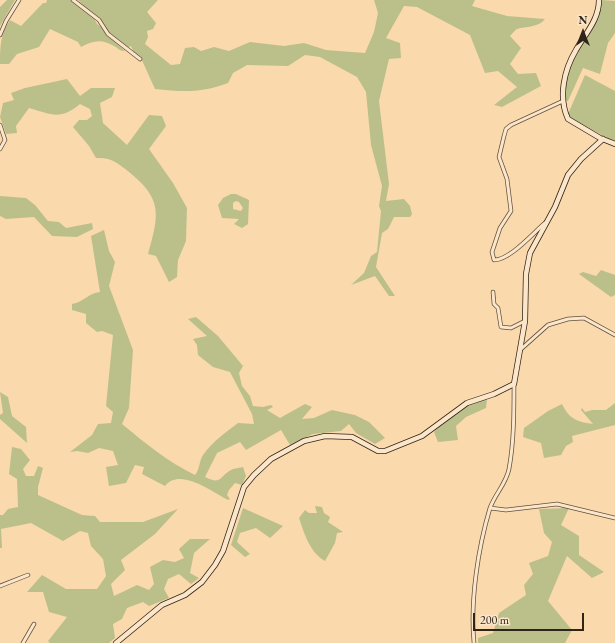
<!DOCTYPE html>
<html>
<head>
<meta charset="utf-8">
<style>
  body { margin:0 }
  #map { position:relative; width:615px; height:643px; overflow:hidden; background:#fad9ac; font-family:"EB Garamond",serif }
  canvas { display:block }
  .north { position:absolute; left:563px; top:12px; width:40px; height:40px; -webkit-text-stroke:3px #fce6c9; paint-order:stroke; rotate:0deg; font-size:11px; font-weight:700; line-height:16px; text-align:center; color:#302319 }
  .north::after { content:''; display:block; margin:auto; width:14px; height:18px; background:#302319; clip-path:polygon(50% 0,100% 100%,50% 72%,0 100%) }
  .scale { position:absolute; left:473px; top:613px; width:111px; height:18px; box-sizing:border-box; border:2px solid #302319; border-top:0; padding-left:5px; font-size:12px; line-height:14px; white-space:nowrap; color:#302319; -webkit-text-stroke:3px #fce6c9; paint-order:stroke }
</style>
</head>
<body>
<div id="map">
<canvas width="615" height="643"></canvas>
<div class="north">N</div>
<div class="scale">200 m</div>
</div>
<script>
const ctx = document.querySelector('canvas').getContext('2d');
ctx.lineJoin = 'round';
function fill(path, color) { ctx.fillStyle = color; ctx.fill(path, 'evenodd'); }
function strokePath(path, color, width, dash) { ctx.strokeStyle = color; ctx.lineWidth = width; ctx.lineCap = dash ? 'butt' : 'round'; ctx.setLineDash(dash || []); ctx.stroke(path); }
const green = new Path2D(`
  M7 0H15L0 26V7Z
  M47 0H72L94 18 97 24 103 28 107 35 125 51C120 51 119 49 114 46 102 39 94 40 81 47L78 42 50 29 39 47 17 54 9 64H0C0 48 0 34 10 20L21 26 43 3H46Z
  M78 0H158L147 12 156 23 153 29 147 31 148 37 145 44 171 65 180 64 185 48 194 47 201 51 214 47 229 51 250 42 284 46 304 43 326 50 365 53 374 32 378 13 374 0H475L472 6 507 16 545 19C538 28 526 26 517 29 515 30 512 34 510 36L521 48 510 64 518 74 536 73 541 86 502 107 494 105 517 87 498 71 485 73 470 35 417 7 404 6 386 38 400 43 401 58 389 59 379 101 389 184 386 201 404 199 410 206 412 214 410 217H394L388 229 382 233 376 267 395 296H389L375 276 351 285 364 273 371 256 377 252 381 211 379 206 382 186 371 145 366 92 357 77 320 57 305 55 288 66 247 65 233 73 228 83C202 93 183 92 155 89L140 56 134 53 131 46 127 48 109 34 105 27Z
  M602 0 615 1V33L608 43 600 74 583 68 568 101 564 100C565 88 566 75 571 64 580 42 599 25 602 0Z
  M585 75 615 91V142L570 118 568 114Z
  M67 79 80 96 91 88H115L112 97 100 103 103 123 127 145 149 115 162 116 166 126 149 149 173 183 187 208 186 241 178 260 177 277 169 282 156 256 148 254C159 215 163 199 129 172 118 163 111 157 96 158L89 146 73 127 79 120H87L92 116 90 109 80 104C60 121 51 114 29 108L16 126 17 133 6 134 0 117 3 103 14 100 11 93 25 88Z
  M231 194H236L249 200 248 224 242 228 234 224 239 219 222 218 218 205 223 198ZM236 201 239 202 243 208 241 211 233 209V203Z
  M0 196 26 198 35 205 48 221 59 222 66 228 92 223 93 229 77 237 52 236 34 217 6 219 0 216Z
  M104 230 109 251 115 262 109 286 133 350 129 408 122 424C145 443 168 462 195 475 200 469 199 461 203 455 212 442 226 432 238 423L254 424 252 414 230 372 213 367 198 355 197 345 193 339 207 336 188 319 196 317 218 336 243 366 239 373 242 386 250 396 253 406 263 407 271 405 273 407 267 410 280 418 305 404 312 407 302 419 314 418 332 410 355 415 369 422 385 438 375 444 356 433 349 424 341 431 313 434 290 445 281 430 246 450 240 442 217 453 205 477C223 486 219 475 233 469 236 468 240 468 243 467L246 476 242 485 235 483 229 490 227 495 230 499 228 500C212 492 180 467 165 486L142 474 144 467 135 465 126 483 109 486 106 467 118 465 113 451 99 448 88 453 77 451 70 452 92 435 98 424 111 423 113 412 106 406 113 335 102 331 97 332 86 323V314L72 310V304C84 302 88 293 100 292L91 236Z
  M601 270 615 275V295L611 297 579 274 583 272 596 276Z
  M0 392 8 397 12 416 26 427 27 443 0 419V415L3 413Z
  M487 399 486 408 466 417 456 426 458 440 438 442 434 432C448 415 466 404 487 399Z
  M615 403V425L572 436 573 442 566 446 561 455 544 458 541 443 523 437 524 428 548 411 562 404C569 419 578 422 593 424L581 410 582 408 585 412 592 410H606Z
  M12 447 21 449 30 460 23 469 26 476H34L38 466 43 468 38 487V495L82 515 95 516 100 522H143L178 509 155 534 121 560 125 570 111 584 114 596 137 585 149 590 154 584 150 567 163 560 175 562 184 558 179 549 190 539H210L194 553 190 573 199 578 191 584 179 574 168 579 164 589 169 598 149 606 143 602 127 608 122 619 113 624 115 638 109 643H50L48 641 67 617 49 612 43 592H27L42 575 66 589H97L106 576 103 559 91 546 88 533 80 531 63 541 31 523 1 529 2 548H0V515H3L8 509 18 507 17 479 9 474Z
  M315 506 322 507 324 513 330 517 328 522 343 532 337 533 335 543 325 561C310 553 304 533 299 518L305 510 309 513H317Z
  M243 508 283 526 270 538 256 528 240 533 237 542 250 554 245 557 231 545Z
  M569 508 561 525 579 536V555L604 572 592 578 567 556 548 601 572 630 565 643H478V638L493 633 499 613 526 595 524 585 533 574 529 563 548 556 552 542 544 533 539 509Z`);
const street = new Path2D(`
  M73 0 99 20 108 34 140 59
  M0 35 6 21 19 0
  M0 125 5 140 0 149
  M545 223C533 233 510 260 494 260L492 252 500 228 511 211 507 179 499 157 504 136 506 129 511 125 563 101
  M493 292 494 304 498 308 501 327 511 328 525 321
  M520 350 548 325 568 319 584 318 615 335
  M490 508 506 510 557 504 615 518
  M0 586 28 575
  M23 643 34 624
  M474 643C470 601 478 548 490 508 495 494 506 484 509 469 514 442 514 412 514 384`);
const secondary = new Path2D(`
  M599 0C599 20 585 34 576 50 564 70 558 97 568 119L600 138 615 144
  M116 643 162 605 185 595 202 582 215 565 223 551 244 487 254 475 271 459 304 441 325 436 352 437 378 451H385L422 436 467 403 494 394 514 384 525 321 526 274 530 253 555 207 568 175 581 159 603 139`);
fill(green, '#bbc08b');
strokePath(street, '#62503e', 4.5);
strokePath(secondary, '#302319', 6);
strokePath(street, '#fce6c9', 3);
strokePath(secondary, '#fce6c9', 4.5);
</script>
</body>
</html>
